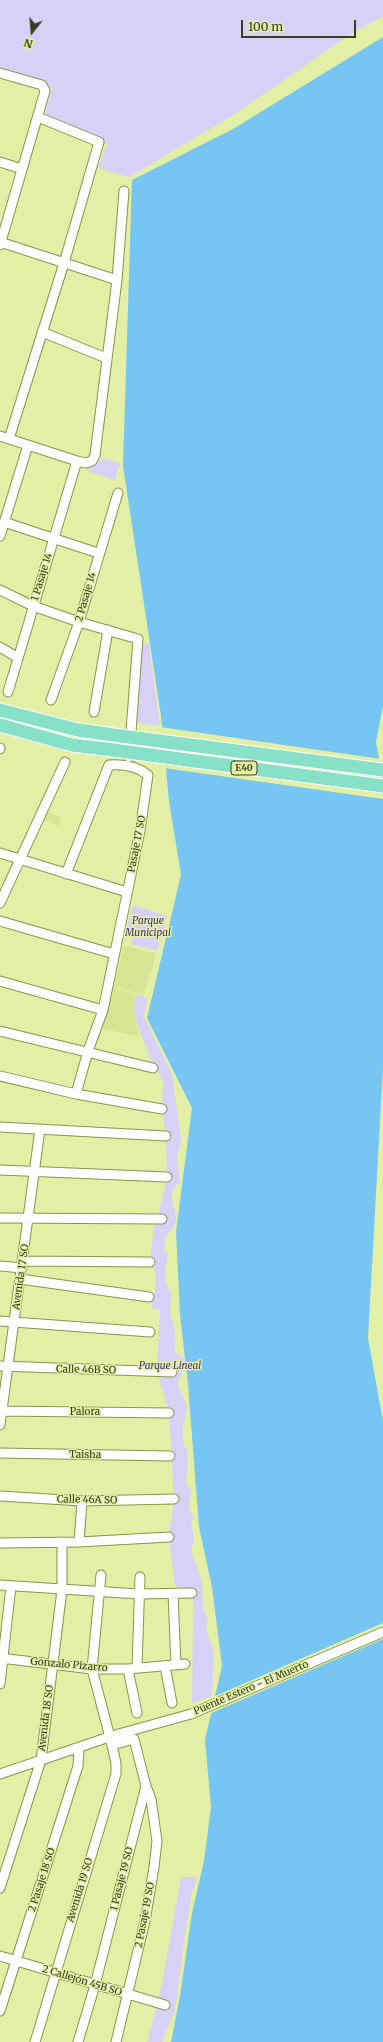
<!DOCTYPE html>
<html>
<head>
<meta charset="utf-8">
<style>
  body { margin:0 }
  #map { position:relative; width:383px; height:2042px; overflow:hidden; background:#e3efa4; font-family:Merriweather,serif }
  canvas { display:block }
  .north { position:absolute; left:12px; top:12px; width:40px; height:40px; -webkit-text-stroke:3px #e3efa4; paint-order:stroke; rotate:197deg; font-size:11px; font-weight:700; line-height:16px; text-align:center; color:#3a3e20 }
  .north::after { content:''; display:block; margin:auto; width:14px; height:18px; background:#3a3e20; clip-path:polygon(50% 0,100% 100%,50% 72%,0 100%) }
  .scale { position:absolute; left:241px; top:20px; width:115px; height:18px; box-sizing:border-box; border:2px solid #3a3e20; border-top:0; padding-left:5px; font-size:12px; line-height:14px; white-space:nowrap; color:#3a3e20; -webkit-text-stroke:3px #e3efa4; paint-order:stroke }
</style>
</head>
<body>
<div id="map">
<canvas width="383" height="2042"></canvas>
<div class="north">N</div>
<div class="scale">100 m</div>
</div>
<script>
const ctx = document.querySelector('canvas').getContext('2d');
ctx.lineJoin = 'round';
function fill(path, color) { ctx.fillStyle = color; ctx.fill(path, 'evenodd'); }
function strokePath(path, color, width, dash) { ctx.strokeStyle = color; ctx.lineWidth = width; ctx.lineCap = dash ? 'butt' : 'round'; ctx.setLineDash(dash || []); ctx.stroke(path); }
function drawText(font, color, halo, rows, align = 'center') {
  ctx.font = font + ' Merriweather,serif'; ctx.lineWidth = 3; ctx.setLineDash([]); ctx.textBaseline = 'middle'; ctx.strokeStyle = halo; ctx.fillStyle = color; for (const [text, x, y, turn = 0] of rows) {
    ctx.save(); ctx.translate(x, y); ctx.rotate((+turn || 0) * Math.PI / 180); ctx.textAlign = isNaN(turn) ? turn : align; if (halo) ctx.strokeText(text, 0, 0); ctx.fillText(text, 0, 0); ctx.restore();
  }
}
const built = new Path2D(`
  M45 810 62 818 58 826 41 819Z
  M124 945 156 954 144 995 114 986Z
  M113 987 136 994 133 1008 139 1037 102 1028Z`);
const green = new Path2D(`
  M0 0H383V16L348 36 232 116 129 177 98 168 107 144 44 116 52 89 0 73Z
  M102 458 120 463 115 480 87 471Z
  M142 643 149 644 160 726 137 723Z
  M133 905 167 916 157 951 131 944 134 932 126 930Z
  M137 994 147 998 144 1017 172 1074 180 1131 181 1142 177 1156 180 1182C164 1193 177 1208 176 1221L172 1230 166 1235 164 1251 168 1253 165 1273 166 1283 171 1294 170 1312 175 1332V1350L178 1355 187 1359 189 1367 182 1373 178 1383C178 1389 188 1405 187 1410 184 1420 179 1442 188 1451L186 1482 192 1493C188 1501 187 1511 194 1517L191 1523C193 1534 197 1539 191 1549L194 1561 197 1565 199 1574 202 1580 203 1608 208 1620 206 1629 214 1654 212 1696 192 1703 193 1606 192 1593 175 1586 169 1537 174 1499 169 1413 157 1372 160 1310 152 1308 149 1297 155 1291V1272L150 1262 154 1226 162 1219 159 1211 167 1177 166 1136 162 1109 163 1082 158 1072 153 1068C150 1051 133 1022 134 1007 134 1003 136 998 137 994Z
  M181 1877H195L197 1880 192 1892 187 1921 175 2009 162 2042H147L162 1984Z`);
const water = new Path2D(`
  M383 37V706L376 742 383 780V1067L368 1338 383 1421V2042H171L180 1996 192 1913 204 1861 211 1807 205 1740 222 1666 212 1587 199 1527 188 1384 180 1314 176 1232 192 1108 147 1018 181 875 169 801 161 716 123 466 132 180 233 129Z`);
const pier = new Path2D(`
  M160 727 381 759 383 799 164 768Z
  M383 1623V1639L209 1714 213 1697Z`);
const minor = new Path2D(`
  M0 73 42 85 45 91 0 245
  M0 162 22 169
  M0 242 117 280
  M42 332 106 358
  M0 436 77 461 86 463 92 461 95 455 117 280 124 191
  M9 439 64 263 99 142 38 117
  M4 522 98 553
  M0 536 28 445
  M0 590 33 606 79 622 138 639 129 757
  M0 647 18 658
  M8 692 77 461
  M51 700 79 622 118 493
  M94 712 108 630
  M0 749V748
  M0 853 127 892
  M66 874 109 765C123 764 137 766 148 775L140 831 103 1010 88 1051 76 1094
  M0 903 65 762
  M0 921 114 954
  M0 981 103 1010
  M0 1031 153 1068
  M0 1076 76 1094 162 1109
  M0 1127 166 1136
  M0 1170 167 1177
  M0 1218 162 1219
  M23 1261 150 1262
  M0 1266 22 1268
  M20 1279 149 1297
  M0 1321 150 1332
  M0 1366 172 1372
  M0 1411 169 1413
  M0 1425 40 1129
  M0 1453 170 1456
  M0 1496 82 1501 174 1499
  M79 1542 82 1501
  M0 1543 79 1542 169 1537
  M0 1585 139 1594 192 1593
  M173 1594 176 1665
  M0 1658 92 1669H128L185 1664
  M165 1666 172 1703
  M137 1668 140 1577
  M128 1669 137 1713
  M0 1684 11 1586
  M0 1774 115 1735 191 1714 383 1632
  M0 1888 41 1760 62 1590V1542
  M0 1956 165 2005
  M0 2011 78 1766 79 1748
  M35 2042 116 1774V1763L112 1745 92 1669 101 1575
  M78 2042 95 1985 146 1786 134 1739 112 1745
  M116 2042 145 1921 154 1867 157 1841 151 1799 146 1786`);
const highway = new Path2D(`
  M0 710 78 730 121 736
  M0 725 72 745 105 749`);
const highwayBridge = new Path2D(`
  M121 736 383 770
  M105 749 383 786`);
const shields = [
  [244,768,26]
];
const shieldNames = [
  ["E40",244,768]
];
const streetNames = [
  ["1 Pasaje 14",42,577,-73],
  ["2 Pasaje 14",86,597,-74],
  ["Pasaje 17 SO",137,844,-79],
  ["Avenida 17 SO",21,1277,-82],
  ["Calle 46B SO",86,1370,1],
  ["Palora",85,1412],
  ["Taisha",85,1455,1],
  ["Calle 46A SO",87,1500,1],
  ["Gonzalo Pizarro",69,1665,5],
  ["Puente Estero - El Muerto",251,1688,-23],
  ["Avenida 18 SO",46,1718,-83],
  ["1 Pasaje 19 SO",122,1879,-76],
  ["2 Pasaje 18 SO",42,1880,-72],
  ["Avenida 19 SO",80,1890,-73],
  ["2 Pasaje 19 SO",145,1915,-79],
  ["2 Callejón 45B SO",82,1981,17]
];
const parkNames = [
  ["Parque",148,921],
  ["Municipal",148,933],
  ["Parque Lineal",170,1366]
];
fill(built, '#d8e491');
fill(green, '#d9d0f8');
fill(water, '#77c5f2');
fill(pier, '#e3efa4');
strokePath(minor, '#8a944c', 11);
strokePath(highway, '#fff', 15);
strokePath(minor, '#fff', 9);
strokePath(highway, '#87e0c8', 13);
strokePath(highwayBridge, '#fff', 15, []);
strokePath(highwayBridge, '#87e0c8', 13);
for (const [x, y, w] of shields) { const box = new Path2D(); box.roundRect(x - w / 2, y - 7, w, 14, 3); ctx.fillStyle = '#e3efa4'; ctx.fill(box); strokePath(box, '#3a3e20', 1); }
drawText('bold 9px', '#3a3e20', null, shieldNames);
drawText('10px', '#3a3e20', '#e3efa4', streetNames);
drawText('italic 10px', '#482c7c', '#e3efa4', parkNames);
</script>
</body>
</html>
